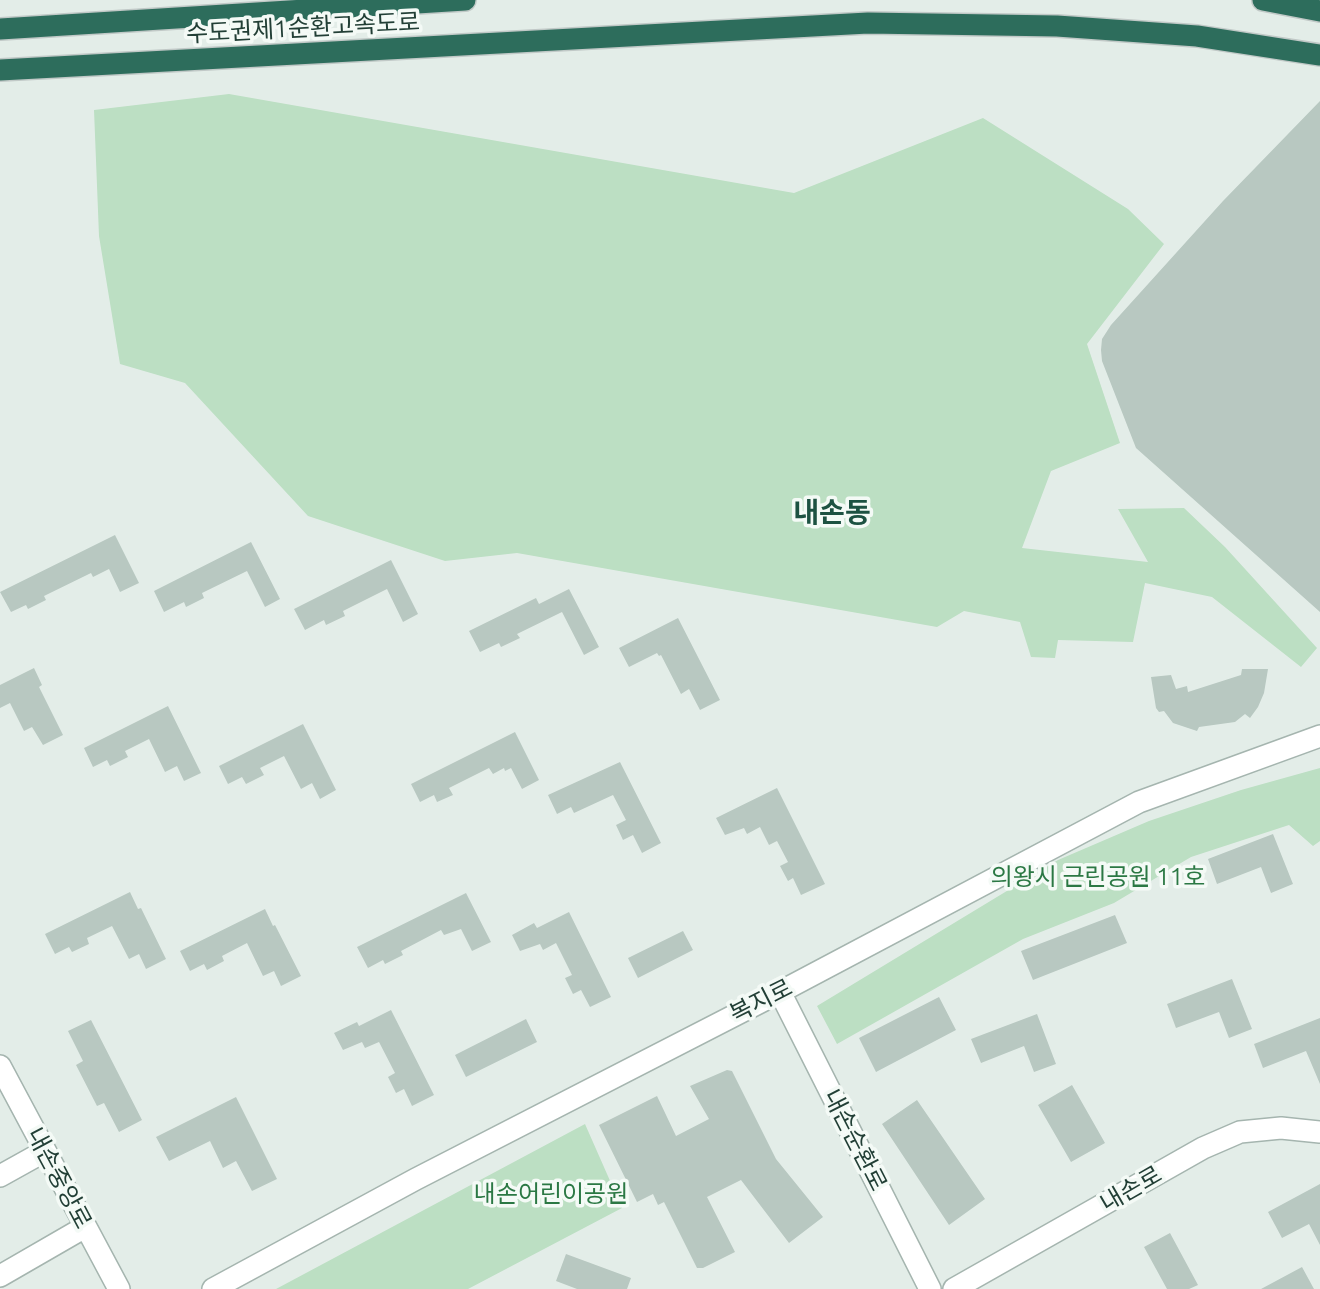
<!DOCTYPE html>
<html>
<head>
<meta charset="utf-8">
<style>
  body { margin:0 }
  canvas { display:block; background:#e3ede8 }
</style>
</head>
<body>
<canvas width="1320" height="1289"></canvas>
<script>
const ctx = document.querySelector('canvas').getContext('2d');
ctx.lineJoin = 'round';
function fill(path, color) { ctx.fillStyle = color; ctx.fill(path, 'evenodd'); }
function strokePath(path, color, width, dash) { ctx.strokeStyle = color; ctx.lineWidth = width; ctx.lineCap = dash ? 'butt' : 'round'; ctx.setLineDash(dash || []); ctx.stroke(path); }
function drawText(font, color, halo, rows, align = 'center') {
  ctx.font = font + ' Ubuntu,"Noto Sans KR",sans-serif'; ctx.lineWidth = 7; ctx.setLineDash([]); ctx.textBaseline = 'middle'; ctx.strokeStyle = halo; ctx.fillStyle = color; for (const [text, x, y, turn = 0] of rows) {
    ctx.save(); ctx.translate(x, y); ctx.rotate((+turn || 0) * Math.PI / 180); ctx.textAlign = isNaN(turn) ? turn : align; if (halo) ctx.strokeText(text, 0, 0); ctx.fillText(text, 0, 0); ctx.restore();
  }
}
const green = new Path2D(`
  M229 94 794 193 983 118 1128 209 1164 244 1087 344 1120 443 1051 471 1022 548 1148 562 1118 509 1184 508 1225 547 1317 648 1301 667 1212 597 1145 583 1133 642 1058 640 1055 658 1031 657 1020 622 964 611 937 627 517 553 445 561 308 516 185 383 120 364 99 236 94 110Z
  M1320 768V841L1313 846 1289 825 1191 857 1114 903 1023 939 837 1044 817 1006 1058 860 1149 821 1241 790Z
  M585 1124 622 1208 468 1289H276Z`);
const building = new Path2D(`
  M1320 101V612L1136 448 1102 361 1101 350 1102 339 1111 325 1223 201Z
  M115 535 139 583 120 592 109 569 93 577 91 573 44 596 46 600 28 609 26 605 11 612 0 592Z
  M251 542 280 599 265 607 247 571 202 593 204 598 186 607 184 602 164 612 154 591Z
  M391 560 418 614 403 622 387 589 343 611 345 616 326 625 324 620 305 630 294 609Z
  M569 589 599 647 584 655 562 612 517 634 520 638 501 647 499 643 480 652 469 631 536 598 539 604Z
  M678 618 720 700 700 710 689 689 681 694 661 655 659 656 657 653 629 667 619 648Z
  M34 668 42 685 39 687 63 735 43 745 32 727 24 731 10 703 0 708V685Z
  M1242 669H1268L1264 693 1258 707 1250 718 1245 714 1235 722 1199 727 1197 731 1173 723 1164 711 1159 712 1156 708 1151 677 1171 675 1176 689 1187 686 1188 692 1241 675Z
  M168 706 201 773 184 781 177 766 165 772 149 739 125 751 128 757 110 766 107 760 93 767 84 748Z
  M303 724 336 790 320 799 312 783 301 789 284 756 260 768 264 775 246 784 242 777 228 784 219 766Z
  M515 732 539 780 522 789 511 768 505 771 504 768 493 774 489 768 449 788 453 795 437 802 434 795 420 802 411 784Z
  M620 762 661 843 642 853 633 835 623 840 616 825 626 820 613 795 574 813 571 807 557 814 548 795Z
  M777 788 825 884 801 895 793 878 788 881 780 866 788 862 777 841 769 845 760 827 747 834 744 828 725 835 716 818Z
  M1273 834 1293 884 1271 893 1261 867 1217 884 1208 859Z
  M130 892 138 909 141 908 166 959 146 969 139 954 129 959 112 926 87 938 89 944 72 952 69 947 55 954 45 934Z
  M466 893 491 942 472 951 461 929 444 935 441 930 401 951 403 955 385 964 383 960 368 968 357 947Z
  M265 909 273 926 275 925 301 976 281 986 274 971 263 976 247 943 222 956 224 961 207 970 204 964 190 971 180 951Z
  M569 912 611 997 590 1007 581 990 573 994 565 978 572 975 556 943 543 950 540 944 520 951 512 935 534 923 537 928Z
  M1115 915 1127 943 1033 980 1021 951Z
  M683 931 693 950 638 978 628 958Z
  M1232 979 1252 1029 1229 1038 1219 1012 1176 1028 1167 1004Z
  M939 997 956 1030 876 1072 859 1038Z
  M391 1010 434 1095 412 1106 404 1089 396 1093 388 1077 395 1073 379 1042 365 1048 362 1042 343 1050 334 1033 357 1022 359 1026Z
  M1037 1014 1056 1064 1034 1072 1024 1046 981 1063 971 1039Z
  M1320 1018V1084L1306 1051 1263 1068 1254 1044Z
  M526 1019 537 1042 466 1077 455 1055Z
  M91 1020 142 1120 119 1132 104 1103 97 1106 76 1065 83 1061 68 1031Z
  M727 1070 732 1071 776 1159 823 1217 789 1243 741 1180 707 1197 735 1252 703 1268H697L664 1202 658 1205 653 1194 637 1202 599 1125 657 1096 676 1136 709 1119 690 1086Z
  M1072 1085 1105 1143 1071 1162 1038 1105Z
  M236 1097 277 1179 252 1191 236 1161 223 1168 210 1141 169 1161 156 1137Z
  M917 1100 985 1199 949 1225 882 1124Z
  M1320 1184V1245L1309 1224 1282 1238 1268 1212Z
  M1170 1233 1198 1285 1189 1289H1167L1144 1247Z
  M566 1254 631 1278 627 1289H577L556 1281Z
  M1302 1267 1314 1289H1261Z`);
const minor = new Path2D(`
  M780 992 930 1289
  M0 1066 119 1289
  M0 1176 45 1151
  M0 1276 85 1227
  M213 1289 416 1179 780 992 1139 802 1320 736
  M954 1289 1203 1148 1240 1132 1281 1128 1320 1132`);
const highway = new Path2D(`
  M1263 0 1320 11
  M0 29 465 0
  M0 70 868 23 1057 26 1197 36 1320 55`);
const streetNames = [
  ["수도권제1순환고속도로",303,28,-3],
  ["복지로",761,1001,-27],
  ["내손순환로",855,1140,63],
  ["내손중앙로",59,1178,62],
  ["내손로",1131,1189,-30]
];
const parkNames = [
  ["의왕시 근린공원 11호",1098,877],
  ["내손어린이공원",551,1194]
];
const quarterNames = [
  ["내손동",832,513]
];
fill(green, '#bcdfc3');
fill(building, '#b8c8c1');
strokePath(minor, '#a5b5af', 24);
strokePath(highway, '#c1c9c7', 24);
strokePath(minor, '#fff', 21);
strokePath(highway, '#2d6d5c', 21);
drawText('24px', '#223f36', '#f4faf6', streetNames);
drawText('24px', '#2b7844', '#f4faf6', parkNames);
drawText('bold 28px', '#1d5242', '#f4faf6', quarterNames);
</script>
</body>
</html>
